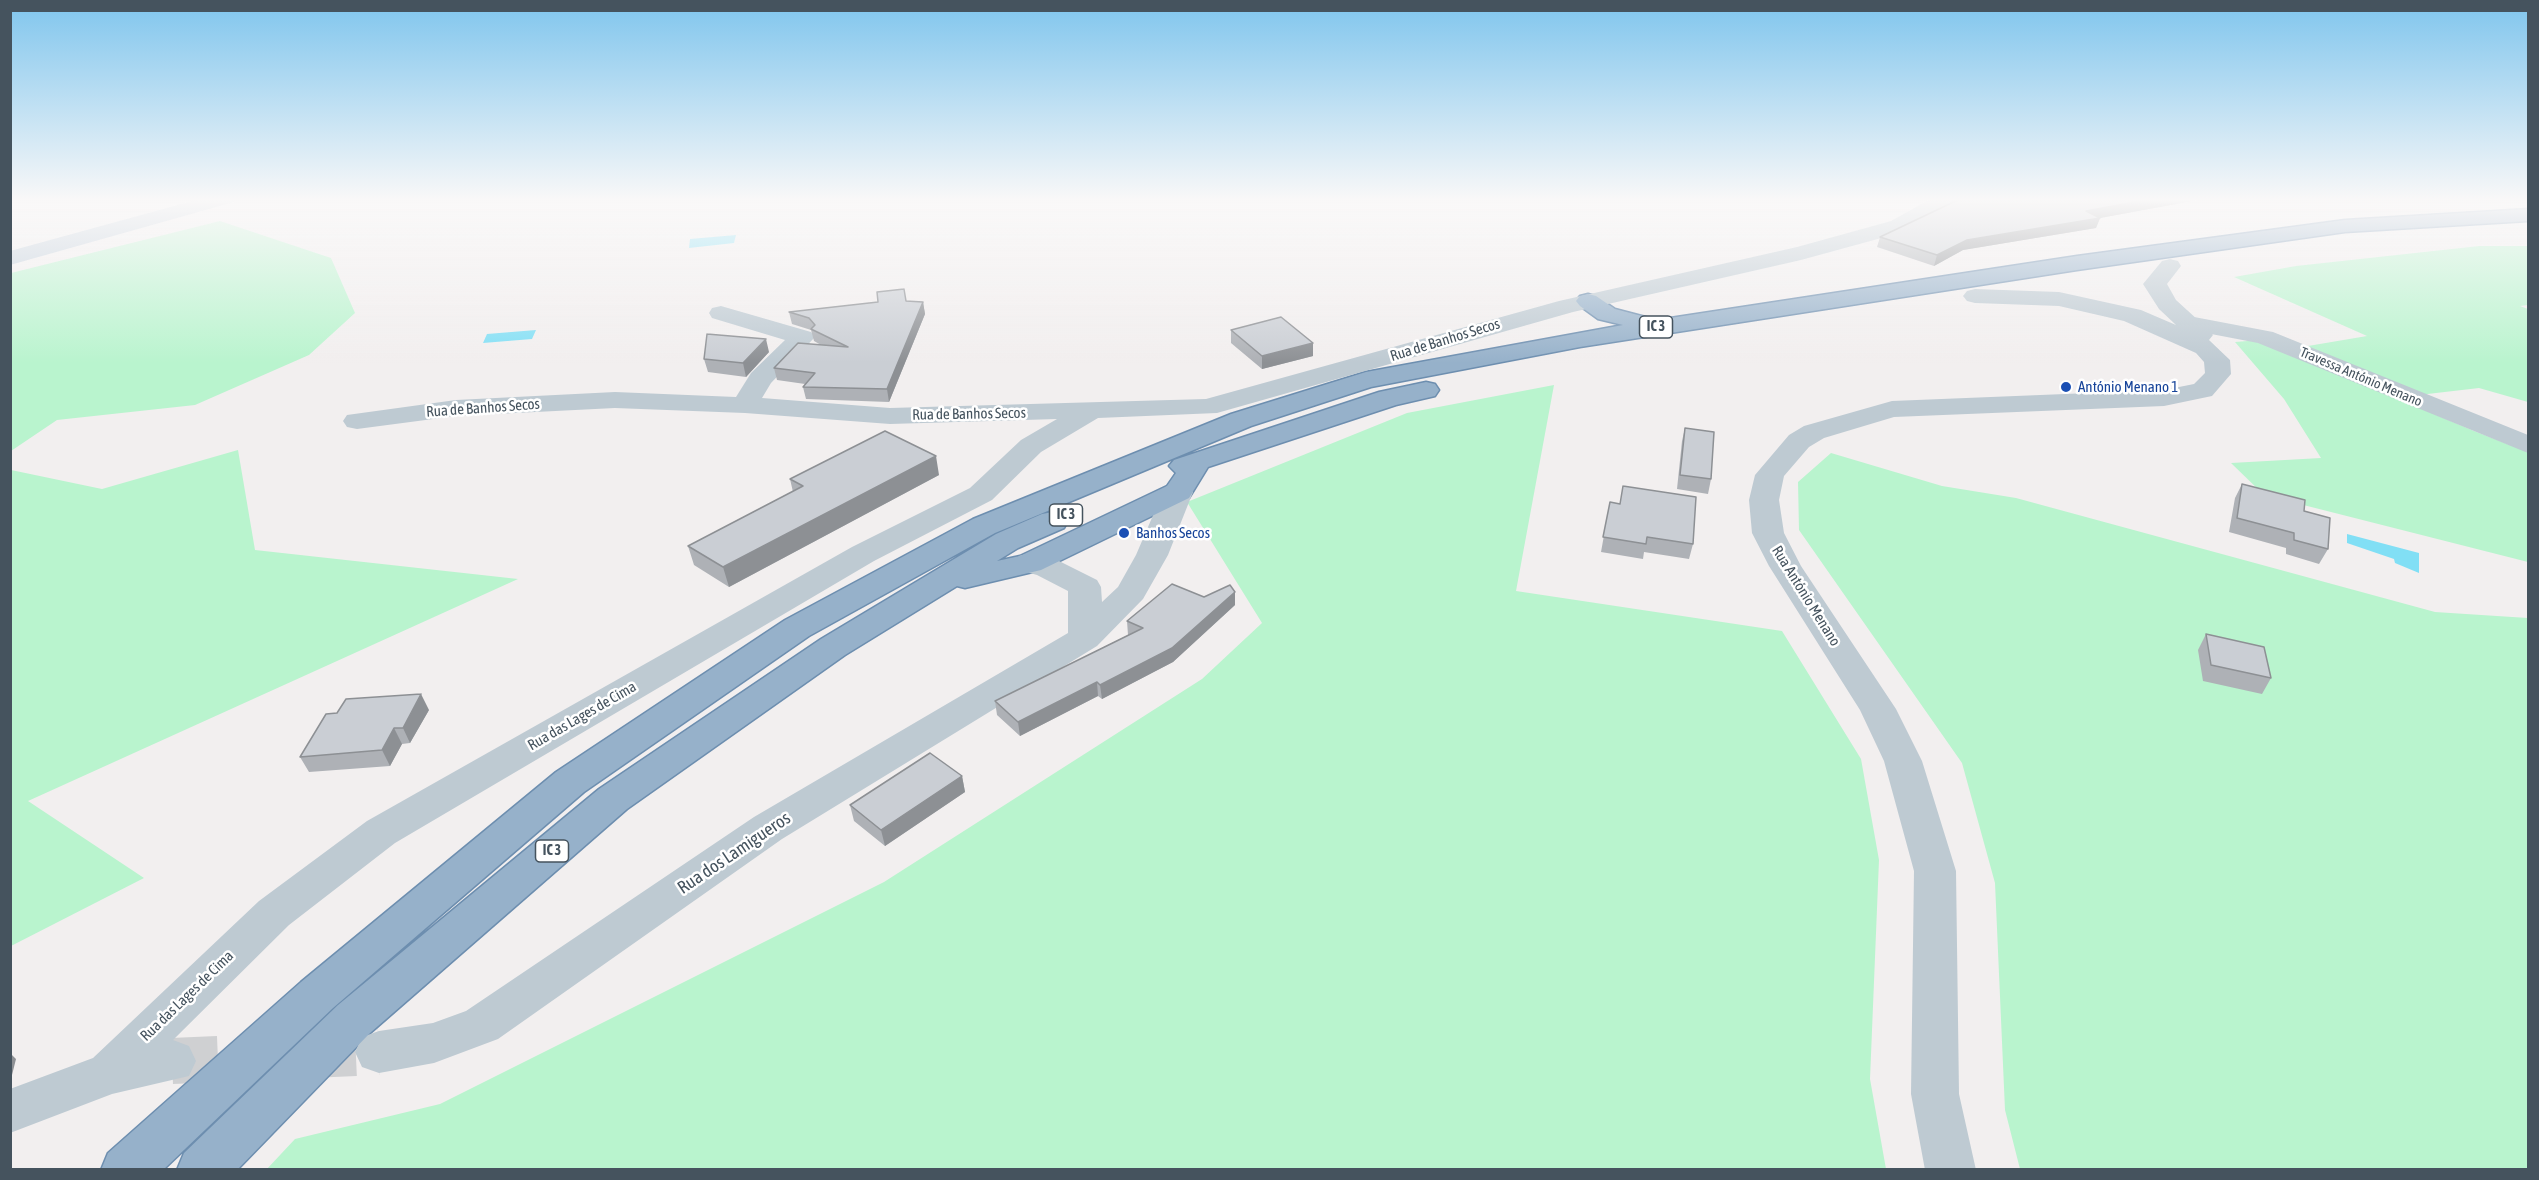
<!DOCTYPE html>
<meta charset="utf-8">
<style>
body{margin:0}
#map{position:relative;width:2539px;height:1180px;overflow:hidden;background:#f2efef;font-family:"Asap Condensed",sans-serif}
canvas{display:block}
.frame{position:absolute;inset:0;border:12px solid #45535e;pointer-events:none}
</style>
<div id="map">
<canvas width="2539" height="1180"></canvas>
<div class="frame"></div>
</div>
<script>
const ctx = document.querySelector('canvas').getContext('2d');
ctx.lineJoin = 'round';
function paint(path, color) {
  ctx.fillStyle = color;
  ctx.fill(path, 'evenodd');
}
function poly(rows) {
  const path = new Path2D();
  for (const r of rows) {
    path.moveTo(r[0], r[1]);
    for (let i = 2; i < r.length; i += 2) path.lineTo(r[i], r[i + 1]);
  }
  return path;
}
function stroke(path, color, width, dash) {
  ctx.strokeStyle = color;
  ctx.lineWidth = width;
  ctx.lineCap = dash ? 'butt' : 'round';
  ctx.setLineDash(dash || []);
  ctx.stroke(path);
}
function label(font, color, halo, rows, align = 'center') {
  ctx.font = font + ' "Asap Condensed",sans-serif';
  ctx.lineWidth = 5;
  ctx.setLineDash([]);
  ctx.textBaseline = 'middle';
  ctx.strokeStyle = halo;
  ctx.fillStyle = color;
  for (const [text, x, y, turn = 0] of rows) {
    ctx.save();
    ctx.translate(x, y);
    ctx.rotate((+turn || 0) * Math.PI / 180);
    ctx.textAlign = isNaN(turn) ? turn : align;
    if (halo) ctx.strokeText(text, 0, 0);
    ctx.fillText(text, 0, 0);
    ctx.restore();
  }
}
paint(poly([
 [220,221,331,258,355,313,309,355,195,405,57,420,11,451,11,273],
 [2479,246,2528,246,2528,305,2520,306,2528,309,2528,402,2479,388,2419,395,2302,347,2367,336,2234,277,2296,266],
 [2260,340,2474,431,2528,452,2528,562,2264,495,2231,463,2321,458,2284,399,2235,342],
 [1554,385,1516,591,1782,631,1861,759,1879,860,1870,1079,1886,1169,266,1170,295,1139,440,1104,884,882,1202,679,1262,623,1187,502,1407,413],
 [238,450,255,550,518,579,28,801,144,878,11,946,11,470,102,489],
 [1831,453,1942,486,2016,498,2435,612,2528,618,2528,1169,2020,1169,2005,1110,1995,883,1962,763,1799,530,1798,482]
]), '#b9f4ce');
paint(poly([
 [736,235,734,243,689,248,690,239],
 [536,330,532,339,483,343,487,334],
 [2347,534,2419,553,2419,573,2395,563,2394,559,2347,543]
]), '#81dff5');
stroke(poly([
 [172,1061,379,1052]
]), '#cfd0d2', 46, [46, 23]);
const trunk = poly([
 [2528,209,2528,221,2345,232,2077,270,1580,347,1371,387,1251,426,995,533,809,636,584,792,333,1008,163,1170,101,1170,108,1153,301,982,556,772,785,620,973,519,1231,414,1366,372,1623,325,1598,319,1580,306,1576,301,1580,296,1588,294,1596,296,1615,309,1657,320,2077,256,2345,220,2528,209],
 [1426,382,1435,384,1439,390,1435,396,1396,405,1208,467,1189,498,1041,570,965,588,957,586,845,655,627,809,370,1033,237,1170,177,1170,184,1153,338,1005,599,789,821,639,996,534,1042,514,1053,512,1064,514,1068,521,1064,528,1018,548,997,561,1020,556,1167,486,1176,473,1169,466,1174,460,1379,392,1426,382]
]);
stroke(trunk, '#6d8eaf', 3);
paint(poly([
 [1932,198,1973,198,1970,202,1941,209,1907,231,1801,260,1573,312,1217,413,1098,418,1041,452,992,500,874,561,395,843,289,925,173,1040,189,1046,196,1061,189,1076,112,1094,10,1133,10,1089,93,1058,259,901,367,821,852,547,970,488,1021,440,1057,419,890,424,745,413,615,408,456,416,357,429,347,427,343,421,347,415,456,400,615,392,736,397,751,373,785,340,712,318,709,313,712,308,721,306,811,332,815,337,771,383,762,398,890,408,1206,399,1559,301,1797,247,1891,221,1932,198],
 [2189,316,2273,332,2528,435,2528,453,2258,343,2180,328,2177,323,2180,318,2189,316],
 [1178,483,1189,486,1193,492,1168,555,1143,599,1097,646,782,839,498,1039,434,1063,379,1073,362,1067,355,1052,362,1037,379,1031,433,1023,466,1011,754,817,1068,633,1068,591,1037,575,1019,570,1014,563,1019,556,1030,553,1059,561,1097,580,1101,587,1102,602,1118,587,1136,555,1163,492,1167,486,1178,483]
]), '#becad2');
paint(poly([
 [2170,259,2178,261,2181,266,2167,284,2176,300,2209,330,2213,335,2209,340,2230,360,2231,374,2212,396,2164,406,1894,417,1824,438,1809,447,1784,476,1779,500,1784,533,1801,566,1896,709,1922,761,1956,871,1959,1094,1976,1170,1925,1170,1911,1094,1914,871,1884,761,1860,710,1769,566,1752,533,1749,500,1755,475,1789,435,1804,426,1892,401,2164,390,2194,384,2205,373,2204,362,2196,353,2124,321,2059,306,1975,303,1967,301,1963,296,1967,291,1975,289,2059,292,2141,310,2176,325,2159,309,2143,284,2162,261,2170,259]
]), '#becad2');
paint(poly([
 [203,198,237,198,234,202,10,265,10,251,203,198]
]), '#bfcdda');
paint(trunk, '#96b1ca');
paint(poly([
 [2202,199,2100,218,2096,228,1963,250,1934,266,1877,247,1880,237],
 [906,302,923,302,925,314,889,402,806,399,803,387,805,384,777,380,774,368,821,345,814,341,811,330,792,324,789,312],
 [1231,330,1313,356,1262,369,1231,343],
 [769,352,746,377,708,372,704,359],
 [1685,428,1711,479,1708,494,1677,489,1682,441],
 [939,475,729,587,694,565,688,546,793,492,790,479],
 [2242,484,2304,511,2328,549,2319,564,2286,554,2286,548,2229,532,2235,498],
 [1623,486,1693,544,1689,559,1644,552,1643,559,1601,552,1610,502,1620,504],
 [1235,605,1173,662,1102,699,1098,696,1020,736,997,715,995,701,1128,635,1127,621],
 [2206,634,2271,678,2262,694,2203,681,2198,650],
 [429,710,410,743,402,744,390,766,309,772,300,757],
 [962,776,965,792,885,846,854,821,850,805]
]), '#aeb1b6');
paint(poly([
 [2156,198,2209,198,2100,218,2096,228,1963,250,1934,266,1937,255,1967,240,2086,211],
 [923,302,925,314,889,402,887,389],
 [766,339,769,352,746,377,743,363],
 [1313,343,1313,356,1262,369,1262,356],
 [936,456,939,475,729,587,723,567],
 [1235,592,1235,605,1173,662,1102,699,1100,685],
 [1097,682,1098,696,1020,736,1018,722],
 [421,694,429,710,410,743,403,728],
 [394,728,402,744,390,766,382,750],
 [962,776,965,792,885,846,881,830],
 [10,1053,16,1059,10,1083]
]), '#8d9094');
const building = poly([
 [1962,198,2156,198,2086,211,2100,218,1967,240,1937,255,1880,237,1962,198],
 [904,289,906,301,923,302,887,389,803,387,815,373,774,368,798,343,848,347,811,329,815,325,809,318,789,312,878,302,877,292,904,289],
 [1281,317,1313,343,1262,356,1231,330,1281,317],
 [707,334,766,339,743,363,704,359,707,334],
 [1685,428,1714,432,1711,479,1680,475,1685,428],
 [885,431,936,456,723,567,688,546,803,486,790,479,885,431],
 [2242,484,2305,500,2304,511,2330,518,2328,549,2294,540,2294,533,2237,518,2242,484],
 [1623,486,1696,497,1693,544,1647,537,1646,544,1603,537,1610,502,1620,504,1623,486],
 [1172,584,1204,597,1230,585,1235,592,1172,648,1100,685,1097,682,1018,722,995,701,1143,628,1127,621,1172,584],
 [2206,634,2264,647,2271,678,2211,665,2206,634],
 [421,694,403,728,394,728,382,750,300,757,326,714,337,713,346,699,421,694],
 [930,753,962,776,881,830,850,805,930,753]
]);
paint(building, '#caced4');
stroke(building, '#8d9094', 1.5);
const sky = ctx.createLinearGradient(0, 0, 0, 363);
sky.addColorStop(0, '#7fc5ed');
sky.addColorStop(0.55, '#f9f8f8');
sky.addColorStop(1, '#f9f8f800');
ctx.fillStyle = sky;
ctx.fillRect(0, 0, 2539, 363);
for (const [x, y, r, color] of [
 [2066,387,6,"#1a4fb4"],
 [1124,533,6,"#1a4fb4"]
]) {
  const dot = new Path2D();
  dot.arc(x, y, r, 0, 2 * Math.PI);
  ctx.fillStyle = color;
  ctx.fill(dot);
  stroke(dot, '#fff', 2);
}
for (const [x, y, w] of [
 [1656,327,33],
 [1066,515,33],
 [552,851,33]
]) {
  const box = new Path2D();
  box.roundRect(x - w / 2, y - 11, w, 22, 4.5);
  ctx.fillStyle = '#fff';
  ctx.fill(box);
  stroke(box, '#45535e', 1.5);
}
label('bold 14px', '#45535e', null, [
 ["IC 3",1656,327],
 ["IC 3",1066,515],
 ["IC 3",552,851]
]);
label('14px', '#45535e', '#fff', [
 ["Travessa António Menano",2361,377,23]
]);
label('15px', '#45535e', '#fff', [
 ["Rua de Banhos Secos",1445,340,-17],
 ["Rua de Banhos Secos",483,408,-4],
 ["Rua de Banhos Secos",969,414,-1],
 ["Rua António Menano",1806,596,58],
 ["Rua das Lages de Cima",582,716,-30],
 ["Rua das Lages de Cima",187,996,-44]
]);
label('15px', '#164399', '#fff', [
 ["António Menano 1",2078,387],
 ["Banhos Secos",1136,533]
], 'left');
label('18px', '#45535e', '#fff', [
 ["Rua dos Lamigueros",734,853,-34]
]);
</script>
